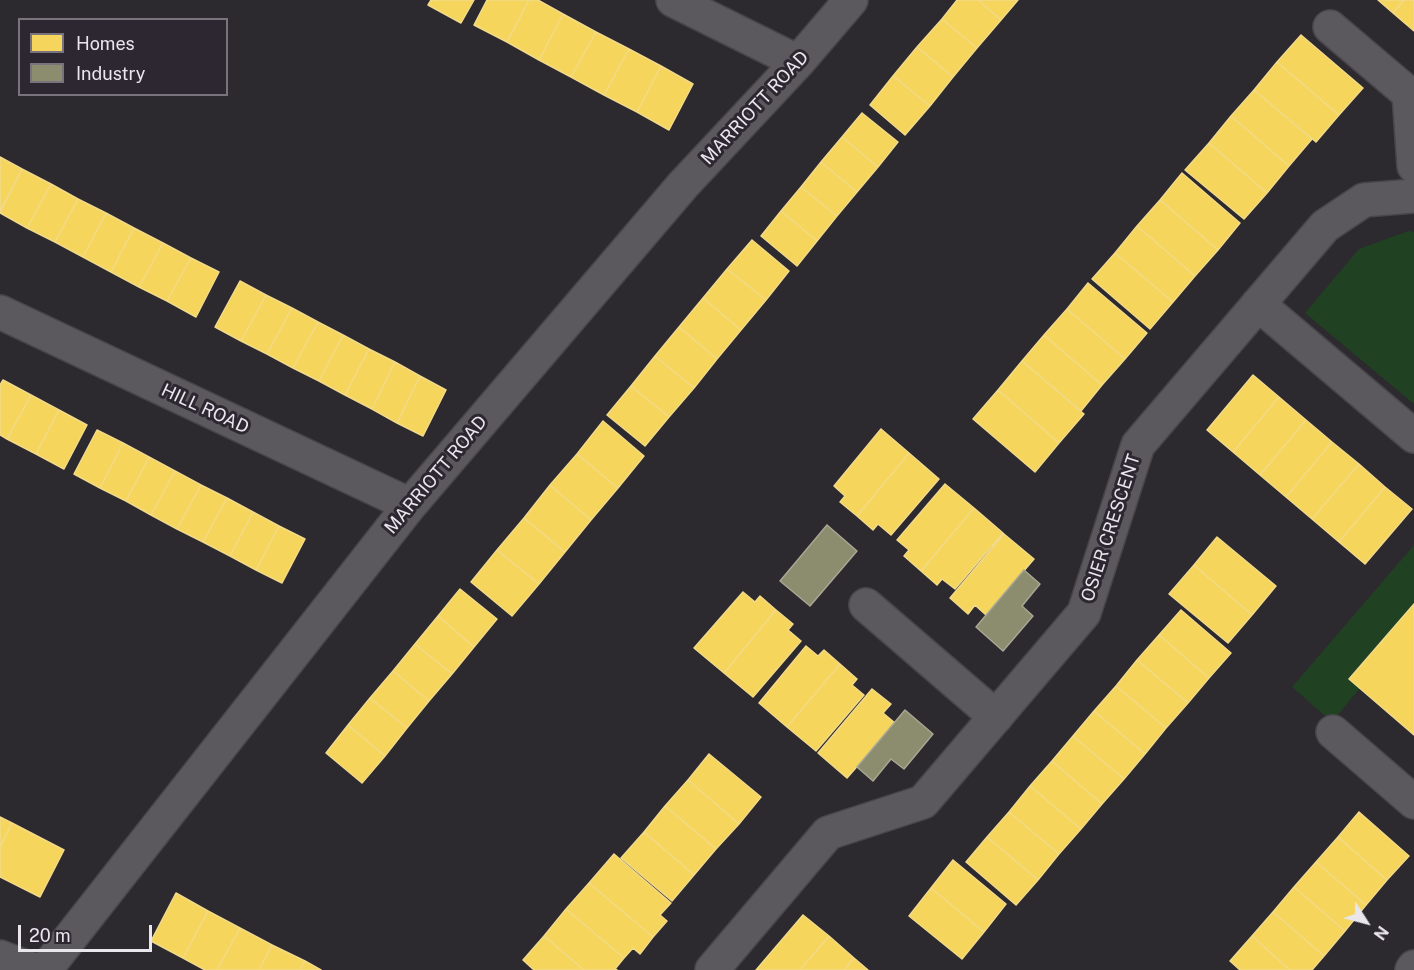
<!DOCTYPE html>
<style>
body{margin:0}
#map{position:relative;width:1414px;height:970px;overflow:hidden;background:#2c292f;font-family:"Public Sans",sans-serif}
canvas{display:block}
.legend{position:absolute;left:18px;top:18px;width:210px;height:78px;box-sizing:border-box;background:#2c2731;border:2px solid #78737c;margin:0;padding:8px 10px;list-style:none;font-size:18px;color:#e9e6ed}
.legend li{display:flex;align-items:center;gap:12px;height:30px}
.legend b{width:30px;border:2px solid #78737c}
.north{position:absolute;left:1336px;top:892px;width:60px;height:60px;-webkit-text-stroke:4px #2c2731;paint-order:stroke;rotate:126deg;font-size:16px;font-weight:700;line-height:24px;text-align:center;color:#e9e6ed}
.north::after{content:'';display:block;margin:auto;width:21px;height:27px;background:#e9e6ed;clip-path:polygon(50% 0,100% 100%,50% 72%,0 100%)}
.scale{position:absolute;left:18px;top:925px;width:134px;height:27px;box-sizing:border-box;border:3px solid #e9e6ed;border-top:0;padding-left:8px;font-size:18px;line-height:21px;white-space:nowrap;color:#e9e6ed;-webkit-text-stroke:4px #2c2731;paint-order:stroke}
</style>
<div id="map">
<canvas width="1414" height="970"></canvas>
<ul class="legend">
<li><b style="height:16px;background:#f6d55c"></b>Homes</li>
<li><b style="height:16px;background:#8c8c6e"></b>Industry</li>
</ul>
<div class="north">N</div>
<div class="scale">20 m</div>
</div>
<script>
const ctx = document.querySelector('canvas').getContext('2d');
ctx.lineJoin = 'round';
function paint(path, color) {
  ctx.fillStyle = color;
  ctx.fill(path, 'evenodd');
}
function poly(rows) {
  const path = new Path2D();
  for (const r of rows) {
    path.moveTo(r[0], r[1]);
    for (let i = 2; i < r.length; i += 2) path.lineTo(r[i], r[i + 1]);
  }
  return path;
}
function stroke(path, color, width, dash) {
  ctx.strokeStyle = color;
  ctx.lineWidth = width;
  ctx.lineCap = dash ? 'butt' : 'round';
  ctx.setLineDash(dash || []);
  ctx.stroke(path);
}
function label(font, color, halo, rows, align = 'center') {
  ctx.font = font + ' "Public Sans",sans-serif';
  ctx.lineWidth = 6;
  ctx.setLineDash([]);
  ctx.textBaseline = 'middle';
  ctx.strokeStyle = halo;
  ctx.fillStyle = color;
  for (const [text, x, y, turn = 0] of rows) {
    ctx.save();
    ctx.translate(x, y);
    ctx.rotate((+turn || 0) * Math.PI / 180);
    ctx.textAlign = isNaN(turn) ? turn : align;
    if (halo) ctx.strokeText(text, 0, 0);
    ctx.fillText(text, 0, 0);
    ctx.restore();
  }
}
paint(poly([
 [1408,231,1414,232,1414,404,1305,313,1359,249],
 [1414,545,1414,604,1349,678,1360,688,1332,722,1292,687]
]), '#204122');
const homes = poly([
 [431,0,474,0,461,23,428,5,431,0],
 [487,0,529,0,507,42,474,25,487,0],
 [529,0,538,0,563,14,539,60,507,42,529,0],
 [957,0,978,0,1001,20,977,48,942,19,957,0],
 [978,0,1018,0,1001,20,978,0],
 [1378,0,1404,0,1393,13,1378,0],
 [1404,0,1414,0,1414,31,1393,13,1404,0],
 [563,14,596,32,571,77,539,60,563,14],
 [942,19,977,48,953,77,917,47,942,19],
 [596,32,629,49,604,95,571,77,596,32],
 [1301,35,1363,88,1339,115,1277,62,1301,35],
 [917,47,953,77,930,106,893,76,917,47],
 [629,49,661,66,637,112,604,95,629,49],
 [1277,62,1339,115,1316,142,1254,90,1277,62],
 [661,66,693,84,669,130,637,112,661,66],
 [893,76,930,106,905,135,870,105,893,76],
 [1254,90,1312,139,1289,166,1231,116,1254,90],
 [862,113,898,142,878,167,842,137,862,113],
 [1231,116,1289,166,1267,193,1209,143,1231,116],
 [842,137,878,167,857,192,821,162,842,137],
 [1209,143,1267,193,1244,219,1185,170,1209,143],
 [0,157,22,169,0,211,0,157],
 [821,162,857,192,837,216,801,187,821,162],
 [22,169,51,184,27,228,0,213,22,169],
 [1182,173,1240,223,1218,250,1160,200,1182,173],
 [51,184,78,199,55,242,27,228,51,184],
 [801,187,837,216,817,241,781,211,801,187],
 [78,199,106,213,83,257,55,242,78,199],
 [1160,200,1218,250,1195,276,1137,226,1160,200],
 [781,211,817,241,797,266,761,236,781,211],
 [106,213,134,228,111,272,83,257,106,213],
 [1137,226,1195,276,1173,302,1115,253,1137,226],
 [134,228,163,243,139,287,111,272,134,228],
 [752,240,789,271,766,300,727,269,752,240],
 [163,243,191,258,167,301,139,287,163,243],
 [1115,253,1173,302,1150,329,1092,279,1115,253],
 [191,258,219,272,196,317,167,301,191,258],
 [727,269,766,300,741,330,703,298,727,269],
 [240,281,266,295,241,341,215,327,240,281],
 [1088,283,1147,333,1125,359,1067,309,1088,283],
 [266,295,292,308,267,354,241,341,266,295],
 [703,298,741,330,717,359,679,327,703,298],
 [292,308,318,322,293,368,267,354,292,308],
 [1067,309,1125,359,1102,385,1044,335,1067,309],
 [318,322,343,335,319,381,293,368,318,322],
 [679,327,717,359,694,388,655,356,679,327],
 [343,335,369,349,345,395,319,381,343,335],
 [1044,335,1102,385,1081,411,1022,361,1044,335],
 [369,349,395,362,372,409,345,395,369,349],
 [655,356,694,388,669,417,631,386,655,356],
 [1022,361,1084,414,1059,443,998,390,1022,361],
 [395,362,420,376,397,423,372,409,395,362],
 [1253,375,1279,397,1233,452,1207,430,1253,375],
 [420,376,446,390,423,436,397,423,420,376],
 [3,380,31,395,7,439,0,435,0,385,3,380],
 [631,386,669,417,645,446,607,415,631,386],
 [998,390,1059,443,1035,472,973,419,998,390],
 [31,395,59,410,36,454,7,439,31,395],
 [1279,397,1306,420,1260,475,1233,452,1279,397],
 [59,410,87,425,64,469,36,454,59,410],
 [1306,420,1332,442,1286,497,1260,475,1306,420],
 [603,421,644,456,618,488,577,454,603,421],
 [881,429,909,453,857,516,840,502,845,496,834,486,881,429],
 [97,430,123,443,100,488,74,474,97,430],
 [1332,442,1359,464,1312,519,1286,497,1332,442],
 [123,443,149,457,126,501,100,488,123,443],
 [909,453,939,479,891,535,878,524,873,530,857,516,909,453],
 [577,454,618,488,591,520,550,485,577,454],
 [149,457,175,471,151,515,126,501,149,457],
 [1359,464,1385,487,1339,542,1312,519,1359,464],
 [175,471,201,485,177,529,151,515,175,471],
 [945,484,974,508,921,571,904,556,909,550,897,540,945,484],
 [201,485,227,498,203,542,177,529,201,485],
 [550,485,591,520,565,552,524,518,550,485],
 [1385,487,1412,509,1365,564,1339,542,1385,487],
 [227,498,253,512,230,556,203,542,227,498],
 [974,508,1003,533,955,589,942,579,937,585,921,571,974,508],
 [253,512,279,526,256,570,230,556,253,512],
 [524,518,565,552,539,584,497,550,524,518],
 [279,526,305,539,282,583,256,570,279,526],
 [1004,534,1034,559,986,615,975,605,968,614,950,598,1004,534],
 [1217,537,1276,586,1252,615,1194,565,1217,537],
 [497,550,539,584,512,616,471,582,497,550],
 [1194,565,1252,615,1228,643,1169,594,1194,565],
 [460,589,497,619,474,647,438,616,460,589],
 [743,592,755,602,760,596,776,610,724,673,694,648,743,592],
 [1414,604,1414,735,1349,679,1414,604],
 [776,610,793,624,788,630,801,641,753,697,724,673,776,610],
 [1181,610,1231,653,1209,678,1159,635,1181,610],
 [438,616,474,647,452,674,415,644,438,616],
 [1159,635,1209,678,1188,703,1137,660,1159,635],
 [415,644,452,674,429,701,393,671,415,644],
 [806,646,818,656,824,650,840,664,787,727,759,703,806,646],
 [1137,660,1188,703,1166,728,1116,686,1137,660],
 [840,664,857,679,852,685,864,695,816,751,787,727,840,664],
 [393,671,429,701,407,728,370,698,393,671],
 [1116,686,1166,728,1145,754,1094,711,1116,686],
 [872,689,891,704,883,713,895,723,847,778,818,753,872,689],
 [370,698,407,728,385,756,348,725,370,698],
 [1094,711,1145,754,1124,779,1073,736,1094,711],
 [348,725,385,756,362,783,326,753,348,725],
 [1073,736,1124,779,1102,804,1052,761,1073,736],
 [709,754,761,797,739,824,688,780,709,754],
 [1052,761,1102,804,1081,829,1030,786,1052,761],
 [688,780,739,824,716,849,665,806,688,780],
 [1030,786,1081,829,1059,854,1009,812,1030,786],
 [665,806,716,849,694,875,644,832,665,806],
 [1009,812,1059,854,1038,880,987,837,1009,812],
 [1359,812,1409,856,1387,880,1338,837,1359,812],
 [0,817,12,823,0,847,0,817],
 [12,823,64,850,40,897,0,877,0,847,12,823],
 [644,832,694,875,672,901,621,858,644,832],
 [987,837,1038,880,1016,905,966,862,987,837],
 [1338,837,1387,880,1366,905,1316,862,1338,837],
 [614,854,671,903,660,915,667,921,653,937,589,883,614,854],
 [953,860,1006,904,984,932,931,888,953,860],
 [1316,862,1366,905,1345,931,1294,887,1316,862],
 [589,883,653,937,640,954,633,948,624,958,566,909,589,883],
 [1294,887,1345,931,1324,956,1273,912,1294,887],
 [931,888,984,932,962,959,909,916,931,888],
 [176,893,208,911,183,958,151,941,176,893],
 [566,909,624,958,615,969,617,970,584,970,544,936,566,909],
 [208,911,240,928,217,970,205,970,183,958,208,911],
 [1273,912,1324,956,1312,970,1290,970,1252,936,1273,912],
 [803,915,829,936,800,970,756,970,803,915],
 [240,928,272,945,259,970,217,970,240,928],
 [544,936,584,970,534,970,523,960,544,936],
 [829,936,854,958,844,970,800,970,829,936],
 [1252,936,1290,970,1240,970,1230,961,1252,936],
 [272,945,305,961,300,970,259,970,272,945],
 [854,958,868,970,844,970,854,958],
 [305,961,321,970,300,970,305,961]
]);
paint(homes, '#f6d55c');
stroke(homes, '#f2da88', 1.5);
const industry = poly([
 [827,525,857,551,810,606,780,581,827,525],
 [1024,570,1040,584,1022,606,1033,616,1003,651,976,627,1024,570],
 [905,710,933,734,904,769,891,759,873,781,857,767,905,710]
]);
paint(industry, '#8c8c6e');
stroke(industry, '#a8a794', 1.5);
const minor = poly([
 [673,0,798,62],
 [1330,27,1409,94,1414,166],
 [1258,304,1414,436],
 [0,312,410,505],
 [866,605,996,717],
 [1333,732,1414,802],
 [0,957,34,970],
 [45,970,410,505,683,185,798,62,851,0],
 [712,970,828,833,923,802,1084,613,1138,445,1325,226,1364,200,1414,196],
 [1412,970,1414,967]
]);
stroke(minor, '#47454a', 36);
stroke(minor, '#5b595d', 33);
label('18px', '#e9e6ed', '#2c2731', [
 ["MARRIOTT ROAD",755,108,-47],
 ["HILL ROAD",205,409,25],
 ["MARRIOTT ROAD",436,475,-50],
 ["OSIER CRESCENT",1111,528,-72]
]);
</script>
